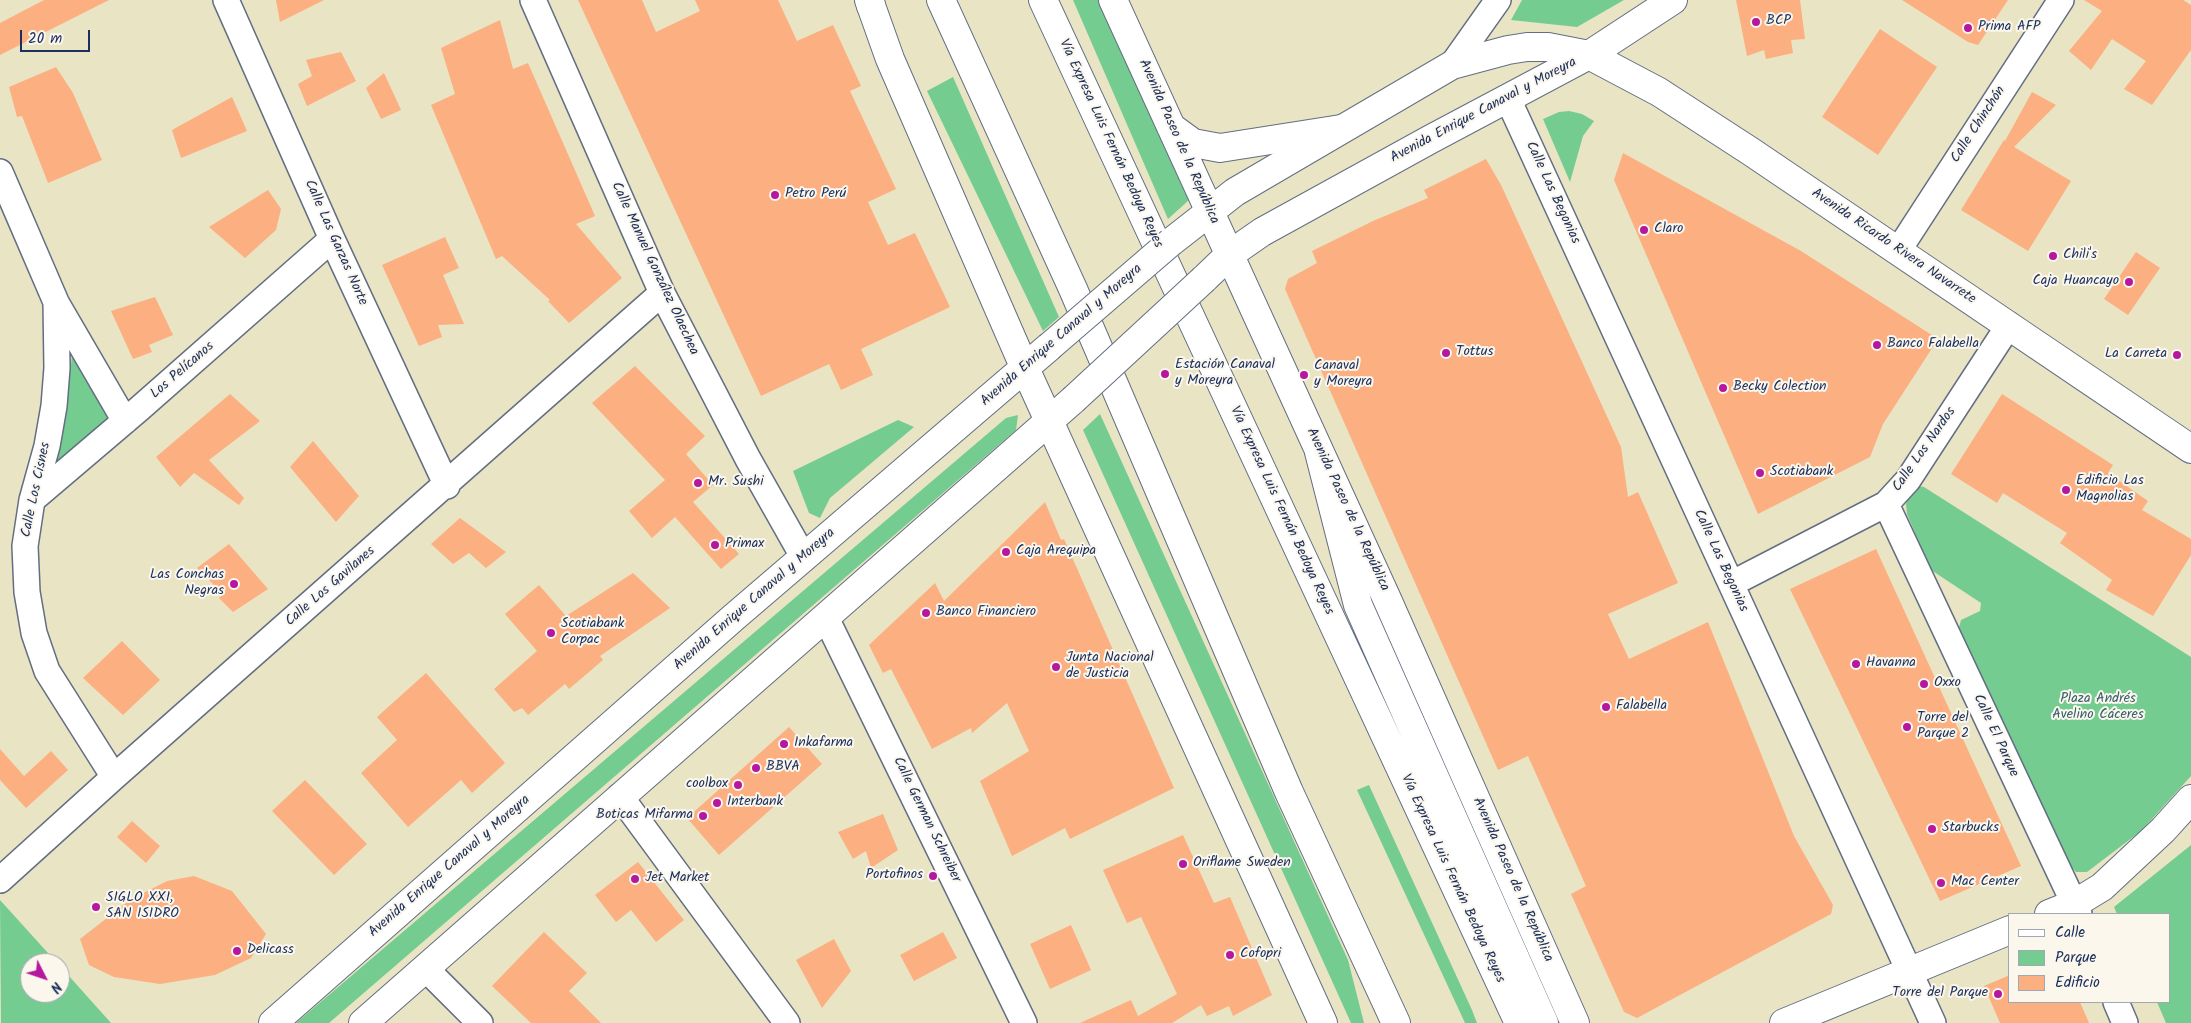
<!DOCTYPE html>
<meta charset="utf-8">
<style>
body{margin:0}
#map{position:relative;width:2191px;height:1023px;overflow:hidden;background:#e9e4c4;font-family:Kalam,sans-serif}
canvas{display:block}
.legend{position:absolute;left:2008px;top:913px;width:162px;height:90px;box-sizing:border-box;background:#fbf7ec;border:1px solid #a1a7b3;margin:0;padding:6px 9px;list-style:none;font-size:15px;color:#1b2f5e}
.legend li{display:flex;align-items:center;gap:10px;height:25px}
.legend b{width:25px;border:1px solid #a1a7b3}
.north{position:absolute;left:20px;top:953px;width:50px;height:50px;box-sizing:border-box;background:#fbf7ec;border:1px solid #a1a7b3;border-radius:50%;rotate:131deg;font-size:14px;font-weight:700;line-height:20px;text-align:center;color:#1b2f5e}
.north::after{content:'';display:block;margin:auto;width:18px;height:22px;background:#b5179e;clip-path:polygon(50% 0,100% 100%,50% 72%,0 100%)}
.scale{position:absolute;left:20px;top:30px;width:70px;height:22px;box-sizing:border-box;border:2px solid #1b2f5e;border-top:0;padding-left:6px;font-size:15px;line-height:18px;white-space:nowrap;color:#1b2f5e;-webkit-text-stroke:4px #fbf7ec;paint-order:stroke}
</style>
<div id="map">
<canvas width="2191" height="1023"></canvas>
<ul class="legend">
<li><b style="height:6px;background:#fff"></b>Calle</li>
<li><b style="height:14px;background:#75cc91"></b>Parque</li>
<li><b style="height:14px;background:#fcaf81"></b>Edificio</li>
</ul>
<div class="north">N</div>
<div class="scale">20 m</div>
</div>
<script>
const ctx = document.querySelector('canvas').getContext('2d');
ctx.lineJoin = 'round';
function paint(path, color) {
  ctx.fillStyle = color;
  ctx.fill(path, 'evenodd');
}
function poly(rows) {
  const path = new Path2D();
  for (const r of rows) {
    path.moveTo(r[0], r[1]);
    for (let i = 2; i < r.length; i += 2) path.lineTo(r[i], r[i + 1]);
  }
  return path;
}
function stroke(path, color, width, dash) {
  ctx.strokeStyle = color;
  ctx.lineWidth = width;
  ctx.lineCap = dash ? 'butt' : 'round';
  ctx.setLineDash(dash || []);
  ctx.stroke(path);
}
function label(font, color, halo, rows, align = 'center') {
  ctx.font = font + ' Kalam,sans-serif';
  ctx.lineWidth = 4;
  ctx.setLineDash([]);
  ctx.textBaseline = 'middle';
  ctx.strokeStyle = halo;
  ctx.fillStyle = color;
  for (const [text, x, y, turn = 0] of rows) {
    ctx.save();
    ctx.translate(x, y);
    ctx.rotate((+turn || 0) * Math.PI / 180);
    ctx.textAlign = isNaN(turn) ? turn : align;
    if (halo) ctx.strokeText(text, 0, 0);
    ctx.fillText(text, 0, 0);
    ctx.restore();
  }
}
paint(poly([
 [1073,0,1100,0,1189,200,1168,219],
 [1522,0,1624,0,1577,27,1511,20],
 [953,77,1059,317,1043,331,927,91],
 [1569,111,1582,114,1594,121,1583,136,1570,182,1543,119,1559,112],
 [72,354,118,417,52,473,66,414],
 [1100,414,1348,960,1364,1023,1351,1023,1083,430],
 [1018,415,1016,430,329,1023,296,1023,1006,418],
 [898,420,914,427,830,498,820,518,809,513,793,471],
 [1918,486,1924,487,2191,657,2191,776,2141,831,2087,872,2076,872,2065,860,1985,684,1958,631,1961,620,1980,611,1981,603,1931,570,1907,514,1906,504,1911,491],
 [1369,785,1472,1010,1477,1023,1465,1023,1357,790],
 [2191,845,2191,1023,2166,1023,2157,1002,2170,1002,2170,914,2117,914,2114,907],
 [0,900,57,963,30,963,30,993,60,993,60,966,111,1023,1,1023]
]), '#75cc91');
paint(poly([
 [44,0,109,0,0,55,0,23],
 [276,0,324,0,280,22],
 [578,0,642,0,656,32,700,11,695,0,778,0,797,41,833,25,861,86,850,91,896,189,868,202,888,245,915,233,950,307,861,349,873,375,841,390,829,364,761,396],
 [1736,0,1800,0,1805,39,1791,40,1793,53,1766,59,1764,50,1747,56],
 [1902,0,2008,0,1978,45,1968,42],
 [2084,0,2183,0,2191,5,2191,50,2152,105,2124,89,2146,61,2112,39,2091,70,2069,51,2102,11],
 [500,20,513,69,528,63,595,216,576,224,622,278,569,323,548,301,550,300,502,256,496,259,431,105,455,94,441,48],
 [1880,29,1937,67,1878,155,1822,117],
 [341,52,356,81,307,106,298,84,312,76,306,60],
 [56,67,73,93,102,160,48,183,22,116,17,117,9,87],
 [384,73,401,110,381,119,366,88],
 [2032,92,2056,105,2014,147,2071,181,2028,251,1961,210,2004,140,2005,141],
 [232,97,247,131,181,158,172,130],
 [1623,153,1801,251,1938,339,1883,424,1870,457,1758,514,1614,180],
 [1486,159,1501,185,1621,447,1628,497,1638,492,1678,583,1608,614,1629,659,1708,622,1794,836,1833,905,1831,914,1637,1018,1624,1012,1571,894,1586,886,1528,756,1498,770,1285,289,1288,279,1317,263,1312,251,1373,221,1428,198,1424,190],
 [268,190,281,209,276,230,245,258,209,227],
 [445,237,459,268,443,275,464,324,438,325,442,337,419,346,382,265],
 [2136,252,2160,268,2128,315,2104,299],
 [155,297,173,335,149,345,152,352,133,359,111,311],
 [635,366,705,436,686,454,713,485,693,502,739,554,721,569,675,517,652,538,629,511,665,480,592,403],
 [230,394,260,421,209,460,244,498,239,505,194,473,180,487,156,457],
 [2002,394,2113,465,2108,473,2148,501,2142,510,2191,539,2191,555,2153,616,2106,590,2112,580,2060,543,2067,533,2003,493,1997,503,1951,474],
 [313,441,359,496,336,522,290,467],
 [1045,502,1061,540,1064,539,1174,788,1070,839,1065,828,1012,856,980,781,1029,751,1007,703,972,733,971,728,932,749,891,669,883,673,869,645,935,583,944,601],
 [460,518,506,552,486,568,469,553,453,564,431,544],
 [229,544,268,589,233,612,219,598,223,594,197,568],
 [1876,549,2021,866,1940,901,1790,589],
 [633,573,670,608,600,656,603,660,569,689,565,684,528,715,522,708,514,712,494,689,537,651,505,614,539,585,566,616],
 [122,641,160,680,123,715,83,678],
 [426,673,505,763,472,793,461,780,408,827,361,773,397,740,377,717],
 [789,727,822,764,719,855,687,818],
 [0,749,24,776,51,751,68,770,26,808,0,780],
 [305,780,367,844,334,875,272,811],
 [883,814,898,850,871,868,866,851,853,859,838,832],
 [132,821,160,846,146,863,117,837],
 [1183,835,1214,903,1230,897,1272,995,1233,1016,1229,1006,1207,1016,1201,1005,1172,1023,1080,1023,1131,1000,1138,1016,1177,994,1141,917,1127,923,1103,870],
 [638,862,684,920,656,942,631,910,616,922,595,895],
 [194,876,232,891,266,934,251,958,215,975,160,984,114,977,89,965,80,939,130,900,167,881],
 [1071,925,1091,970,1050,989,1030,944],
 [544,932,587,973,569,991,601,1023,531,1023,492,986],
 [943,932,957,958,914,981,900,955],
 [834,939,851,971,822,1008,796,960],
 [2010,975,2010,1002,2080,1002,2089,1023,2000,1023,1984,986]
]), '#fcaf81');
const minor = poly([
 [226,0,332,239,447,486],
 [533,0,662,293,748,459,804,558],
 [1452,65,1498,0],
 [1508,99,1933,1023],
 [0,172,56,302,57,368,54,406,47,446,32,500,25,546,27,592,34,633,47,671,114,777],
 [1898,251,2061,0],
 [57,304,125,421],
 [32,500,139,409,332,239],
 [1886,504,2079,914],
 [1731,584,1886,504,1908,480,2009,325],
 [826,618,1024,1023],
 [620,796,787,1023],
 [0,880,114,777,662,293],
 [426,969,480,1023],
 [2116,1002,2125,1023]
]);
const tertiary = poly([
 [1171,242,1235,192,1452,65,1508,50,1527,47,1548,47,1589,55,1659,92,1750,151,2191,449],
 [1204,279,1229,255,1262,232,1431,139,1589,55,1673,0],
 [2049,914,2074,904,2102,887,2163,830,2191,799],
 [273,1023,733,618,1049,347],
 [363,1023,1073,400],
 [1784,1023,2010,930]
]);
const primary = poly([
 [869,0,890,59,1019,355,1323,1023],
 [1113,0,1387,599,1575,1023],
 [1171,127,1193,143,1220,148,1341,129]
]);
const motorway = poly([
 [870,0,871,6],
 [941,0,1073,289,1289,792,1396,1023],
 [1043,0,1519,1023],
 [1319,452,1358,605,1544,1023]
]);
stroke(minor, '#636e82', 28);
stroke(tertiary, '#636e82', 30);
stroke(primary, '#636e82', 30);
stroke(motorway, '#636e82', 30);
stroke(minor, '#fff', 25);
stroke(tertiary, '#fff', 28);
stroke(primary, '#fff', 28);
stroke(motorway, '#fff', 28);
const tertiaryBridge = poly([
 [1049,347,1171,242],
 [1073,400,1204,279]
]);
stroke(tertiaryBridge, '#636e82', 30, []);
stroke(tertiaryBridge, '#fff', 28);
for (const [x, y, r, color] of [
 [1756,22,5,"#b5179e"],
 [1968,28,5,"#b5179e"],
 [775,195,5,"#b5179e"],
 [1644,230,5,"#b5179e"],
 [2053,256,5,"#b5179e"],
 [2129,282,5,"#b5179e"],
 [1877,345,5,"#b5179e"],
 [1446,353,5,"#b5179e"],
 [2177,355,5,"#b5179e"],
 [1165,374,5,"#b5179e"],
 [1304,375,5,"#b5179e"],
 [1723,388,5,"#b5179e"],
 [1760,473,5,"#b5179e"],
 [698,483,5,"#b5179e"],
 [2066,490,5,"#b5179e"],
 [715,545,5,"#b5179e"],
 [1006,552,5,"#b5179e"],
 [234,584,5,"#b5179e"],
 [926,613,5,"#b5179e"],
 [551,633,5,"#b5179e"],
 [1856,664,5,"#b5179e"],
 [1056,667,5,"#b5179e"],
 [1924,684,5,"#b5179e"],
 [1606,707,5,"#b5179e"],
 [1907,727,5,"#b5179e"],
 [784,744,5,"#b5179e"],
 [756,768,5,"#b5179e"],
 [738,785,5,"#b5179e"],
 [717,803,5,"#b5179e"],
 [703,816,5,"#b5179e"],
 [1932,829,5,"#b5179e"],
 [1183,864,5,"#b5179e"],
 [933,876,5,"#b5179e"],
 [635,879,5,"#b5179e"],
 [1941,883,5,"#b5179e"],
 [96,907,5,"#b5179e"],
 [237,951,5,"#b5179e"],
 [1230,955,5,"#b5179e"],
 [1998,994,5,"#b5179e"]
]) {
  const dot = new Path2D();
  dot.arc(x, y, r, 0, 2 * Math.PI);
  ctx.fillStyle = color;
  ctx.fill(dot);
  stroke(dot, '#fbf7ec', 2);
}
label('14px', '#1b2f5e', '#fbf7ec', [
 ["BCP",1766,22],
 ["Prima AFP",1978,28],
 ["Petro Perú",785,195],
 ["Claro",1654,230],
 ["Chili's",2063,256],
 ["Caja Huancayo",2119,282,"right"],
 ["Banco Falabella",1887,345],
 ["Tottus",1456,353],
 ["La Carreta",2167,355,"right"],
 ["Estación Canaval",1175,366],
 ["y Moreyra",1175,382],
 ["Canaval",1314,367],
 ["y Moreyra",1314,383],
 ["Becky Colection",1733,388],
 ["Scotiabank",1770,473],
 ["Edificio Las",2076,482],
 ["Magnolias",2076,498],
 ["Mr. Sushi",708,483],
 ["Primax",725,545],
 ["Caja Arequipa",1016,552],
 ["Las Conchas",224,576,"right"],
 ["Negras",224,592,"right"],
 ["Banco Financiero",936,613],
 ["Scotiabank",561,625],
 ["Corpac",561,641],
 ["Junta Nacional",1066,659],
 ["de Justicia",1066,675],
 ["Havanna",1866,664],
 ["Oxxo",1934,684],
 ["Falabella",1616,707],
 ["Torre del",1917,719],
 ["Parque 2",1917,735],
 ["Inkafarma",794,744],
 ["BBVA",766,768],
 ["coolbox",728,785,"right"],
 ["Interbank",727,803],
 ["Boticas Mifarma",693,816,"right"],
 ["Starbucks",1942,829],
 ["Oriflame Sweden",1193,864],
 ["Portofinos",923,876,"right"],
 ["Jet Market",645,879],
 ["Mac Center",1951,883],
 ["SIGLO XXI,",106,899],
 ["SAN ISIDRO",106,915],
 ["Delicass",247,951],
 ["Cofopri",1240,955],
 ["Torre del Parque",1988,994,"right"]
], 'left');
label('14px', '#1b2f5e', '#fbf7ec', [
 ["Avenida Enrique Canaval y Moreyra",1484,111,-28],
 ["Calle Chinchón",1979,125,-57],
 ["Avenida Paseo de la República",1178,142,66],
 ["Vía Expresa Luis Fernán Bedoya Reyes",1110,144,65],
 ["Calle Las Begonias",1552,193,65],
 ["Calle Las Garzas Norte",335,243,66],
 ["Avenida Ricardo Rivera Navarrete",1893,247,34],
 ["Calle Manuel González Olaechea",654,269,65],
 ["Avenida Enrique Canaval y Moreyra",1062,336,-41],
 ["Los Pelícanos",183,371,-41],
 ["Calle Los Nardos",1925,450,-55],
 ["Calle Los Cisnes",37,490,-78],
 ["Avenida Paseo de la República",1347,510,65],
 ["Vía Expresa Luis Fernán Bedoya Reyes",1281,511,65],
 ["Calle Las Begonias",1720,561,65],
 ["Calle Los Gavilanes",331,587,-41],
 ["Avenida Enrique Canaval y Moreyra",755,600,-41],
 ["Calle El Parque",1995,736,65],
 ["Calle German Schreiber",926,820,64],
 ["Avenida Enrique Canaval y Moreyra",450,867,-41],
 ["Vía Expresa Luis Fernán Bedoya Reyes",1452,879,65],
 ["Avenida Paseo de la República",1512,880,66]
]);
label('14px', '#365e6d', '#fbf7ec', [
 ["Plaza Andrés",2098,700],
 ["Avelino Cáceres",2098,716]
]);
</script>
